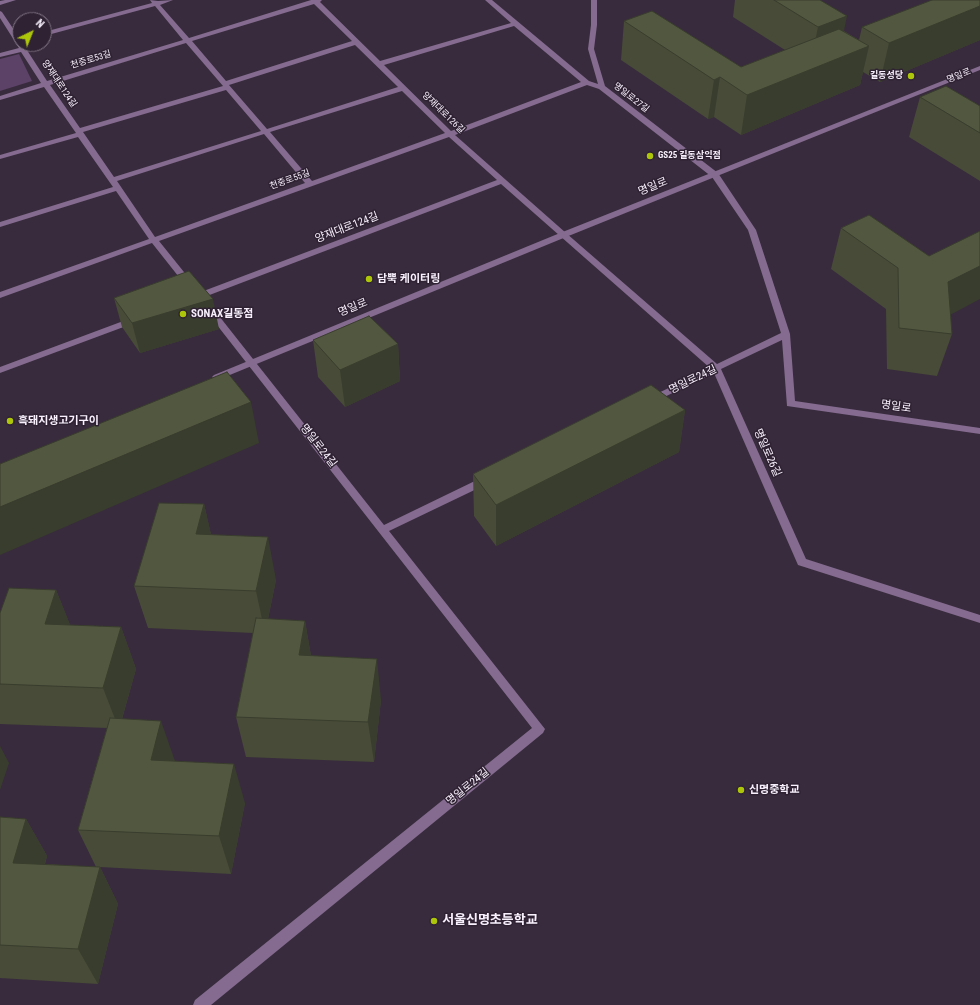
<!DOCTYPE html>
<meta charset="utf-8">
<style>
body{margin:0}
#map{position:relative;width:980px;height:1005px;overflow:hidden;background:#382b3d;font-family:"Roboto Condensed",sans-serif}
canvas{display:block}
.north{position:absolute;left:12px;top:12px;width:40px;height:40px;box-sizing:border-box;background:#2e2233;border:1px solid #7f7483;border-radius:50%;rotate:43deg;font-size:11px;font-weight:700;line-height:16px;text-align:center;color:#f8f0fc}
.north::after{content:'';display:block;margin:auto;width:14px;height:18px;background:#aec60a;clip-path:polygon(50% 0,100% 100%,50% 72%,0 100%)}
</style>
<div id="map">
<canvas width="980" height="1005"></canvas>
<div class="north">N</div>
</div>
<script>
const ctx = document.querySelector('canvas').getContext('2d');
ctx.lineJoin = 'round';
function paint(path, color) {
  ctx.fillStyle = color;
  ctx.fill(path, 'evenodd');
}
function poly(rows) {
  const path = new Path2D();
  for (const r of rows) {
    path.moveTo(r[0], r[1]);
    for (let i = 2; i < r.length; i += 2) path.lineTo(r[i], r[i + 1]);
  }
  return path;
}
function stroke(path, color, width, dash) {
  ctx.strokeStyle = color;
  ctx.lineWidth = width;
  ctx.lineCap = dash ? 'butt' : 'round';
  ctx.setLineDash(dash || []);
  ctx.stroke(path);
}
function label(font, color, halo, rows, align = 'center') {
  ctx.font = font + ' "Roboto Condensed","Noto Sans KR",sans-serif';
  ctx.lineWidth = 3;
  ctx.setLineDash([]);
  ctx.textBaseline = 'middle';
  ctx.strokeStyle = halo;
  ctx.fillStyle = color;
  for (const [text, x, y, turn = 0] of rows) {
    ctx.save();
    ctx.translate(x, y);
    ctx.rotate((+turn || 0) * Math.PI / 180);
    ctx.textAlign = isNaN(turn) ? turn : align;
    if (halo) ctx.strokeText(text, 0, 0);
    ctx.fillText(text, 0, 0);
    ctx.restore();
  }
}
paint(poly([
 [19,54,32,81,0,91,0,59]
]), '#5b4266');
paint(poly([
 [5,0,16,0,0,5,0,1,5,0],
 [150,0,158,1,173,0,160,5,189,38,311,0,322,0,320,2,380,61,511,23,485,0,492,0,589,81,598,84,588,49,591,25,591,0,597,0,597,25,594,49,605,86,718,173,756,230,790,334,795,401,980,428,980,434,787,406,782,340,721,369,806,559,980,615,980,623,798,565,714,373,654,402,651,403,646,400,648,398,710,368,501,184,199,299,196,300,192,297,193,295,497,180,449,137,159,241,192,282,193,284,192,286,186,286,152,243,0,298,0,292,149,239,116,191,0,227,0,222,113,187,78,137,0,159,0,155,76,133,44,87,0,100,0,96,41,83,21,52,0,57,0,53,19,48,0,18,0,11,2,12,20,39,20,44,23,44,47,81,183,40,155,6,44,36,44,32,152,3,150,0],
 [314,4,352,41,226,81,192,41,314,4],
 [514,26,581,82,451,131,384,65,514,26],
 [186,43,223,86,80,128,50,85,186,43],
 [355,45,398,87,267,129,229,85,355,45],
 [587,85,599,89,712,177,748,230,781,333,717,364,566,233,455,135,587,85],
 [226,90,261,131,114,177,83,132,226,90],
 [402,91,445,133,312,181,270,132,402,91],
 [264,134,305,183,155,237,117,181,264,134],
 [209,306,212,307,384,525,481,478,487,478,489,481,487,484,389,531,545,729,543,733,211,1005,193,1005,195,1000,532,728,206,311,205,309,206,307,209,306],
 [134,317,137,318,138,320,137,322,0,373,0,367,134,317]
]), '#846b8f');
paint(poly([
 [980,66,980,70,566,237,220,379,214,379,212,377,214,375,560,233,980,66]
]), '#846b8f');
paint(poly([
 [735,0,820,0,844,31,859,40,862,27,980,0,980,40,880,82,863,72,860,85,741,135,714,117,708,119,621,60,624,21,741,67,785,50,733,17],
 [920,97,980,106,980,181,909,137],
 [841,228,929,256,950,315,952,334,937,376,887,369,886,309,831,269],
 [114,298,219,329,140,353,122,327],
 [313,340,398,344,400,381,345,407,318,377],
 [685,410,679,452,496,546,474,516,473,474],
 [204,504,211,535,276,580,268,619,305,621,311,656,381,700,374,762,246,757,236,717,253,633,148,628,134,586],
 [56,590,70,625,121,627,136,669,122,719,175,761,245,803,231,874,100,867,118,904,98,984,0,978,0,817,26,819,47,856,45,864,96,867,78,830,107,728,0,724,0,613]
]), '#474b37');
paint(poly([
 [980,6,980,40,880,82,889,43],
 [847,16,839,55,810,66,818,27],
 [869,46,860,85,741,135,747,95],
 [720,77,714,117,708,119,714,80],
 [980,266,980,299,935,323,948,282],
 [213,299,219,329,140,353,132,323],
 [398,344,400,381,345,407,340,370],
 [251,402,259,443,0,555,0,507],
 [685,410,679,452,496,546,496,505],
 [204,504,214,547,196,534],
 [268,537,276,580,265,633,256,591],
 [56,590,73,632,45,624],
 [305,621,312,662,299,655],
 [121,627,136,669,119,729,103,688],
 [377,659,381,700,374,762,368,722],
 [161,721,175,761,166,799,151,760],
 [0,746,9,763,0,790],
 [234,764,245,803,231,874,219,836],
 [26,819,47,856,34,899,13,863],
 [100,867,118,904,98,984,78,949]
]), '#393d2d');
const building = poly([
 [774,0,820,0,847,16,818,27,774,0],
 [932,0,980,0,980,6,889,43,862,27,932,0],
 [652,11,741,67,839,29,869,46,747,95,720,77,714,80,624,21,652,11],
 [946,86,980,106,980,133,920,97,946,86],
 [869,215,929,256,980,231,980,266,948,282,952,334,899,328,898,268,841,228,869,215],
 [189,271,213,299,132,323,114,298,189,271],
 [369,316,398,344,340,370,313,340,369,316],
 [227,372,251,402,0,507,0,464,227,372],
 [651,385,685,410,496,505,473,474,651,385],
 [159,503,204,504,196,534,268,537,256,591,134,586,159,503],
 [9,588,56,590,45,624,121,627,103,688,0,684,0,613,9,588],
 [256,618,305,621,299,655,377,659,368,722,236,717,256,618],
 [110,718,161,721,151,760,234,764,219,836,78,830,110,718],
 [0,817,26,819,13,863,100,867,78,949,0,945,0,817]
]);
paint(building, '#525740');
stroke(building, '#393d2d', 1);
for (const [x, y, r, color] of [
 [911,76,4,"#aec60a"],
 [650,156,4,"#aec60a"],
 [369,279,4,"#aec60a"],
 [183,314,4,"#aec60a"],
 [10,421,4,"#aec60a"],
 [741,790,4,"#aec60a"],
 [434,921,4,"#aec60a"]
]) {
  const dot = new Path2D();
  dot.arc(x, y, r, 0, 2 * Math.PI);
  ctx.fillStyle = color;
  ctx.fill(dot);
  stroke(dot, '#2e2233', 1.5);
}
label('9px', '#f8f0fc', '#2e2233', [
 ["천중로53길",91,60,-17],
 ["명일로",959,76,-22],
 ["양재대로124길",59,84,56],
 ["명일로27길",631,98,38],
 ["양재대로126길",443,113,44],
 ["천중로55길",290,180,-20]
]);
label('bold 9px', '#f8f0fc', '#2e2233', [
 ["길동성당",903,76],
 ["GS25 길동삼익점",658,156,"left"]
], 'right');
label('11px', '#f8f0fc', '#2e2233', [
 ["명일로",653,187,-22],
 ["양재대로124길",347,228,-21],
 ["명일로",353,308,-22],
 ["명일로24길",693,380,-26],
 ["명일로",896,407,8],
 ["명일로24길",318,446,52],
 ["명일로26길",767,453,66],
 ["명일로24길",468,787,-39]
]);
label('bold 11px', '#f8f0fc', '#2e2233', [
 ["담뿍 케이터링",377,279],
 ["SONAX길동점",191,314],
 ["흑돼지생고기구이",18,421],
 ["신명중학교",749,790]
], 'left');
label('bold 13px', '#f8f0fc', '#2e2233', [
 ["서울신명초등학교",442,921]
], 'left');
</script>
